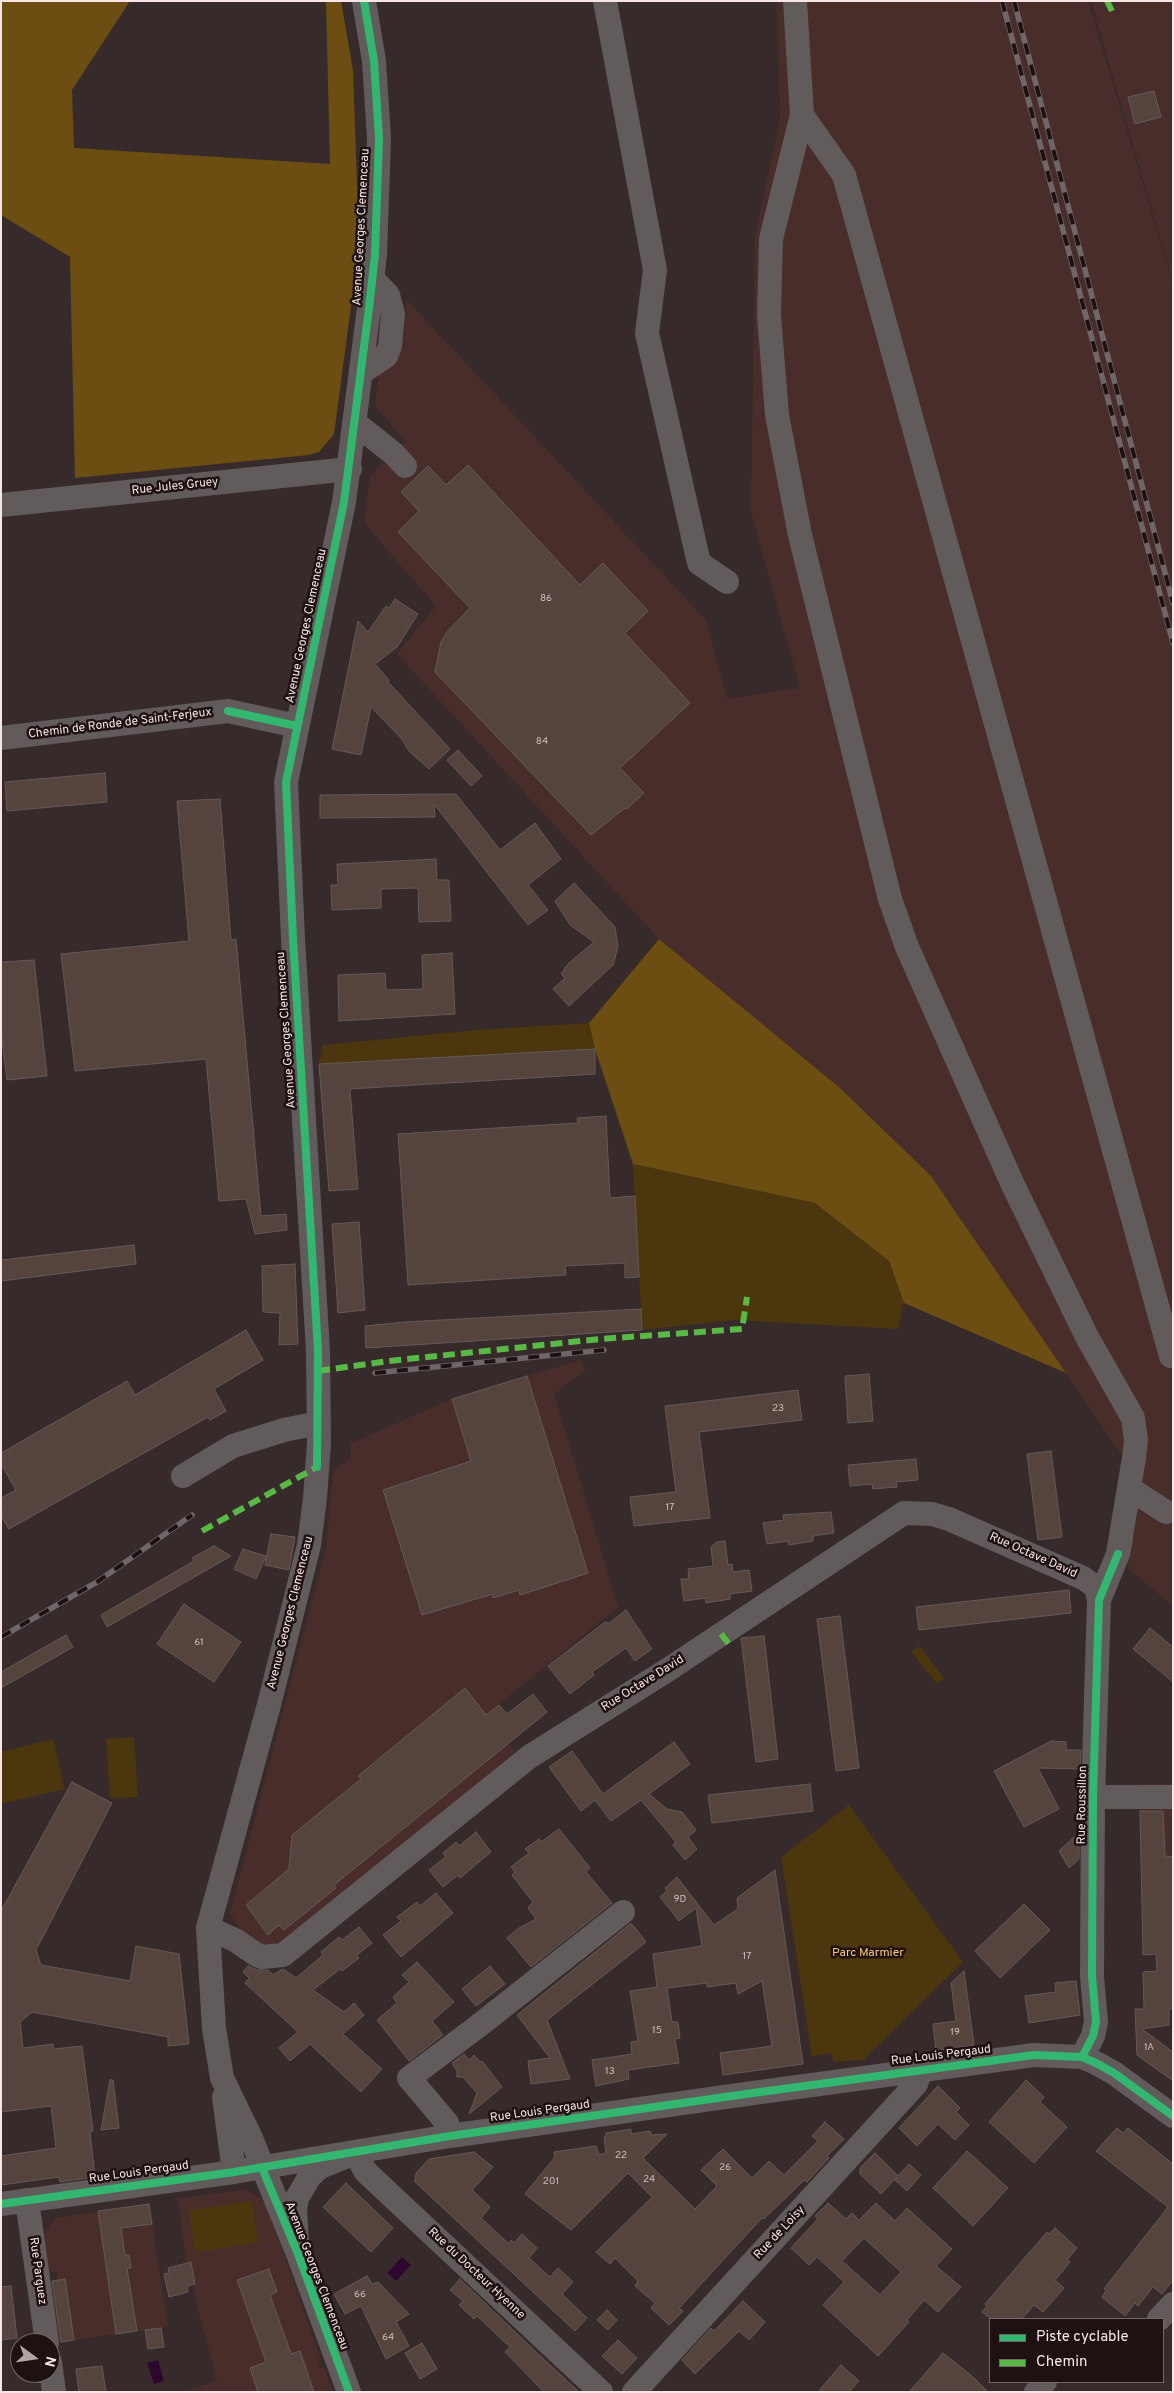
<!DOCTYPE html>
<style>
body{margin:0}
#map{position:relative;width:1174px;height:2393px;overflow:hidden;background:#372a2a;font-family:Overpass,sans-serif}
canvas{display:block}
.frame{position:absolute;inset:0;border:2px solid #f7e6e5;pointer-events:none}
.legend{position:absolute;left:989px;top:2318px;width:175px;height:65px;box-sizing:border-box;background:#1d1211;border:1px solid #746766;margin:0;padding:6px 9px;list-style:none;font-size:15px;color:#f7e6e5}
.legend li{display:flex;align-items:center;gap:10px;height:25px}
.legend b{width:25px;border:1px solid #746766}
.north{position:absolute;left:10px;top:2333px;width:50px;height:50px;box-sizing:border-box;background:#1d1211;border:1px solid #746766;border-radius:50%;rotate:104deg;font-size:14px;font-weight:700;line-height:20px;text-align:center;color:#f7e6e5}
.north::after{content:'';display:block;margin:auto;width:18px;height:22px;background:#b4a4a4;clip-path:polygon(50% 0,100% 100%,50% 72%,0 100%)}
</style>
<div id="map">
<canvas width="1174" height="2393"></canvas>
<div class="frame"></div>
<ul class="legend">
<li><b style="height:6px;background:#33b770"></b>Piste cyclable</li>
<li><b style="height:6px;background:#58b947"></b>Chemin</li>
</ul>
<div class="north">N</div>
</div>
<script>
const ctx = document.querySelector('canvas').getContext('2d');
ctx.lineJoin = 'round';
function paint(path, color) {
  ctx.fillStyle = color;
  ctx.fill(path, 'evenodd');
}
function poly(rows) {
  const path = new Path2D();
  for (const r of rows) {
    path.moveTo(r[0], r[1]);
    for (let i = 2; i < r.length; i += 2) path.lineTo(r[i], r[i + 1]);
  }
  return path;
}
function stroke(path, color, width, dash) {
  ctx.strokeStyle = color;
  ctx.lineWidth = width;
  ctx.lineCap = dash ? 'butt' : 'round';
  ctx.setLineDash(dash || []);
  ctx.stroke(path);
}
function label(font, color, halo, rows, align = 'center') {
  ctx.font = font + ' Overpass,sans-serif';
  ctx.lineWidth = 5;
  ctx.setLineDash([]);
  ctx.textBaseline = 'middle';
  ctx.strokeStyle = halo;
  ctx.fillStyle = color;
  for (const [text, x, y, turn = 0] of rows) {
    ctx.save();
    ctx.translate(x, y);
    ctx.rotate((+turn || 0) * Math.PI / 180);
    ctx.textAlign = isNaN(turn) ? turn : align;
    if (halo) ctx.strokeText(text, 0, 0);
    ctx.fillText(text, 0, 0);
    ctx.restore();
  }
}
paint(poly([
 [777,1,1088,1,1173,284,1173,1605,1127,1568,1130,1559,1106,1550,1117,1501,1123,1457,931,1176,840,1088,659,939,397,654,436,606,364,523,370,476,406,442,375,405,379,372,401,353,407,300,706,620,727,699,800,688,751,512,755,235,780,120],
 [1091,1,1173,1,1173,282],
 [580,1360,586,1370,554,1394,618,1607,485,1716,515,1752,280,1947,258,1945,238,1927,230,1913,326,1548,333,1471,350,1458,351,1443,452,1399],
 [1140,1784,1173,1784,1173,1857,1165,1856,1163,1811,1140,1811],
 [245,2189,265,2201,321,2359,318,2361,320,2368,324,2367,333,2392,182,2392,217,2381,196,2302,191,2262,186,2263,178,2199],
 [149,2204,168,2327,58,2342,49,2282,57,2280,57,2272,47,2272,42,2236,56,2218]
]), '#492d2b');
paint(poly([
 [589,1023,595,1049,319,1064,323,1045,477,1030],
 [633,1164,815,1203,889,1261,904,1303,898,1329,734,1320,642,1330],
 [919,1646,944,1678,937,1684,911,1652],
 [134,1737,138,1797,110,1798,106,1739],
 [53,1739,65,1789,1,1804,1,1752],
 [849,1805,963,1962,863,2060,833,2062,832,2053,812,2056,781,1857],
 [252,2201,258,2243,195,2252,189,2210]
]), '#4c360e');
paint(poly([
 [1,1,130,1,72,90,74,148,330,164,326,1,341,1,353,70,359,246,334,434,319,452,309,455,75,478,70,257,1,215],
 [659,939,840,1088,931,1176,1066,1373,904,1303,889,1261,815,1203,633,1164,595,1049,589,1023]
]), '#6d4e12');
paint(poly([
 [402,2257,411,2265,396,2281,387,2273],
 [158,2360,164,2381,154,2384,147,2363]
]), '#2e072e');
const building = poly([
 [1154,91,1161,117,1135,124,1128,97,1154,91],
 [468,465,580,585,603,563,648,611,625,633,690,703,620,768,644,793,627,809,625,808,591,835,435,672,441,642,447,632,470,608,398,532,419,511,401,492,428,466,446,485,468,465],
 [395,599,418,614,397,647,375,664,389,680,388,682,450,749,429,769,409,751,401,738,371,707,361,755,332,749,358,621,368,632,386,606,389,608,395,599],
 [458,750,482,776,471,786,447,760,458,750],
 [105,773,107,802,7,811,5,782,105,773],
 [456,794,500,850,535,823,561,859,528,885,548,910,528,925,434,804,435,817,320,818,320,795,456,794],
 [220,799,231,940,236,939,261,1216,286,1214,287,1230,255,1234,246,1199,219,1201,206,1059,75,1071,61,954,189,941,177,801,220,799],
 [436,859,437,880,449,880,451,921,419,922,418,888,381,889,381,908,332,910,331,885,338,885,337,864,436,859],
 [574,883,615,927,618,947,613,965,569,1006,553,989,565,978,561,974,568,964,594,942,570,925,555,901,574,883],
 [452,953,455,1014,339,1021,338,975,385,973,386,990,423,989,422,955,452,953],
 [34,960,47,1076,7,1080,1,1033,1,962,34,960],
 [595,1049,595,1074,350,1089,358,1189,329,1191,319,1064,595,1049],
 [606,1116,610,1198,635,1196,639,1277,625,1278,625,1263,565,1266,566,1275,408,1285,398,1134,578,1123,577,1118,606,1116],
 [359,1222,365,1310,338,1313,332,1224,359,1222],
 [134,1245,136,1264,1,1281,1,1260,134,1245],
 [295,1264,298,1344,279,1345,280,1313,263,1312,262,1266,295,1264],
 [641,1309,642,1330,366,1348,365,1326,405,1322,641,1309],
 [246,1330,263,1360,214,1389,226,1411,210,1420,208,1417,9,1529,1,1516,1,1498,16,1490,1,1464,1,1453,127,1381,135,1395,246,1330],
 [869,1374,873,1421,848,1423,845,1376,869,1374],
 [527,1376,588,1573,520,1595,519,1590,493,1598,493,1594,422,1615,383,1490,471,1461,452,1399,527,1376],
 [798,1390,802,1420,699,1432,710,1518,634,1526,630,1497,676,1492,665,1406,798,1390],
 [1051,1451,1062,1537,1038,1540,1027,1454,1051,1451],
 [916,1459,918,1480,896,1482,897,1487,873,1489,872,1484,850,1486,848,1465,916,1459],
 [831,1512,834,1533,813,1536,813,1541,789,1545,788,1541,767,1544,763,1523,784,1520,783,1515,831,1512],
 [271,1534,295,1537,289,1570,265,1565,271,1534],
 [725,1541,728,1565,732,1564,733,1572,749,1570,752,1591,730,1594,730,1599,706,1603,706,1598,684,1601,681,1579,689,1579,688,1569,713,1566,711,1547,717,1542,725,1541],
 [214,1546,231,1556,107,1627,101,1615,194,1561,192,1558,214,1546],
 [243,1549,266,1556,256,1579,234,1569,243,1549],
 [1069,1590,1071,1613,919,1630,916,1607,1069,1590],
 [184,1604,241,1642,214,1682,157,1644,184,1604],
 [626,1610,652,1649,635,1661,626,1648,592,1672,594,1675,570,1694,548,1666,605,1622,609,1623,626,1610],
 [840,1616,859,1768,836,1771,817,1619,840,1616],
 [1150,1628,1173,1647,1173,1682,1133,1649,1150,1628],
 [66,1635,73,1647,1,1688,1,1672,66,1635],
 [764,1636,778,1759,756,1762,741,1638,764,1636],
 [465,1688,486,1715,499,1705,507,1714,533,1694,547,1712,334,1885,336,1888,284,1930,279,1925,268,1935,246,1905,289,1869,292,1835,361,1779,358,1776,465,1688],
 [1051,1741,1066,1742,1066,1750,1081,1750,1080,1769,1038,1768,1059,1809,1024,1827,994,1771,1051,1741],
 [674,1742,690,1764,649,1794,667,1809,682,1812,696,1830,688,1837,697,1849,685,1860,673,1845,676,1842,641,1800,611,1821,595,1800,581,1811,549,1767,572,1751,603,1794,674,1742],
 [72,1782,112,1803,36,1950,41,1965,130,1981,136,1946,179,1954,189,2044,168,2046,168,2037,32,2012,20,2022,23,2048,53,2044,54,2049,82,2046,93,2131,90,2132,95,2177,60,2182,59,2177,1,2185,1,2156,56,2148,51,2106,1,2112,1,1911,72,1782],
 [810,1784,813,1811,712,1823,708,1795,810,1784],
 [1140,1811,1163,1811,1165,1856,1173,1857,1173,2009,1169,2009,1169,2025,1142,2029,1173,2052,1173,2081,1137,2055,1135,2009,1144,2009,1143,1972,1157,1971,1156,1954,1143,1955,1140,1811],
 [559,1829,590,1868,586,1872,612,1903,531,1967,507,1938,519,1928,536,1919,528,1908,533,1902,512,1875,515,1872,511,1867,529,1853,525,1849,539,1839,541,1842,559,1829],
 [476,1832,491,1852,460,1878,458,1875,443,1887,429,1870,446,1857,443,1853,456,1842,459,1846,476,1832],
 [1074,1837,1079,1847,1079,1859,1069,1868,1059,1851,1074,1837],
 [775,1870,803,2064,723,2075,720,2053,772,2046,762,1981,738,1994,736,1983,707,1987,707,1983,667,1988,672,2022,678,2022,680,2038,675,2039,679,2063,628,2070,629,2079,596,2086,592,2060,632,2054,631,2042,638,2041,630,1991,657,1987,653,1954,702,1946,696,1908,679,1921,660,1897,667,1891,665,1888,677,1877,714,1925,738,1909,737,1898,775,1870],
 [436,1893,453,1913,401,1957,383,1935,401,1921,397,1917,417,1902,420,1906,436,1893],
 [1024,1904,1050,1930,1000,1978,975,1951,1024,1904],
 [630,1924,632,1924,646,1942,547,2020,570,2079,531,2084,528,2061,550,2058,517,2015,630,1924],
 [359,1927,372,1943,357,1955,359,1958,342,1971,340,1969,313,1990,344,2012,354,2003,364,2015,343,2034,382,2069,361,2092,310,2044,290,2061,279,2048,298,2032,245,1983,249,1978,243,1972,248,1966,257,1970,268,1970,273,1975,283,1969,296,1978,323,1955,321,1952,339,1937,342,1940,359,1927],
 [417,1962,454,2002,432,2021,443,2035,409,2061,377,2020,397,2003,393,1997,409,1982,402,1975,417,1962],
 [490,1966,505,1984,476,2006,462,1989,490,1966],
 [964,1971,974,2045,936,2051,933,2024,956,2021,951,1983,964,1971],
 [1076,1981,1080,2015,1029,2023,1025,1996,1056,1992,1055,1983,1076,1981],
 [464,2054,469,2060,474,2055,480,2062,482,2061,502,2087,469,2114,477,2093,463,2077,457,2077,457,2071,452,2063,464,2054],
 [110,2080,113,2080,119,2128,101,2130,110,2080],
 [1026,2080,1044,2097,1040,2102,1067,2127,1034,2163,989,2122,1026,2080],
 [938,2086,960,2108,956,2112,969,2125,955,2140,938,2124,917,2146,899,2128,938,2086],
 [825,2122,844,2139,827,2156,829,2158,807,2182,804,2180,764,2219,762,2218,679,2308,683,2311,669,2325,651,2308,655,2303,635,2286,638,2281,615,2258,610,2264,596,2252,652,2197,628,2173,571,2230,525,2194,555,2157,554,2152,596,2146,599,2155,606,2153,604,2137,606,2137,606,2133,631,2129,631,2134,650,2131,651,2135,667,2134,643,2158,695,2209,717,2186,701,2170,723,2149,752,2178,769,2161,784,2175,818,2141,812,2136,825,2122],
 [1117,2128,1123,2133,1128,2128,1173,2164,1173,2280,1162,2294,1153,2287,1138,2306,1135,2303,1125,2316,1102,2297,1106,2291,1104,2289,1168,2207,1096,2151,1117,2128],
 [967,2151,1008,2188,973,2226,933,2188,967,2151],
 [474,2152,493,2167,472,2190,490,2207,481,2218,509,2244,511,2240,514,2243,522,2234,537,2248,529,2258,550,2277,558,2268,573,2282,562,2294,587,2318,575,2331,415,2182,416,2173,429,2159,474,2152],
 [875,2153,898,2176,909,2164,921,2175,907,2191,895,2180,897,2177,881,2194,860,2174,860,2168,875,2153],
 [346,2183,393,2228,371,2252,323,2207,346,2183],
 [828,2203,846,2219,852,2213,859,2220,876,2203,895,2221,907,2208,952,2249,936,2266,961,2287,938,2312,924,2300,907,2320,909,2322,878,2356,823,2305,844,2282,817,2257,809,2265,791,2248,818,2219,815,2216,828,2203],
 [864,2238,901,2272,880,2295,842,2261,864,2238],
 [149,2204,152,2224,121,2228,125,2255,129,2255,131,2268,127,2268,137,2331,116,2334,98,2211,149,2204],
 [1055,2228,1077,2248,1067,2260,1070,2262,1055,2280,1064,2288,1043,2312,1034,2305,1022,2319,991,2319,982,2312,987,2306,985,2304,1047,2232,1049,2234,1055,2228],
 [191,2262,195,2284,187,2286,188,2292,169,2297,164,2274,169,2273,168,2268,191,2262],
 [269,2269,277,2292,270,2295,291,2354,300,2351,314,2392,258,2392,250,2368,266,2362,237,2280,269,2269],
 [367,2276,372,2284,378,2282,409,2314,396,2322,409,2346,386,2359,361,2306,345,2314,334,2294,367,2276],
 [65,2279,74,2340,61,2342,52,2281,65,2279],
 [460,2279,536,2352,579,2392,544,2392,505,2352,510,2347,477,2316,474,2319,459,2305,463,2301,450,2290,460,2279],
 [11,2286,17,2338,1,2340,1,2287,11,2286],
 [743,2301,765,2322,749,2340,739,2331,695,2374,682,2360,711,2328,714,2331,743,2301],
 [607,2310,617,2320,608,2330,597,2320,607,2310],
 [161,2328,164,2347,148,2349,145,2330,161,2328],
 [618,2340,637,2358,622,2374,602,2356,618,2340],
 [422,2343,437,2369,420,2379,405,2353,422,2343],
 [943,2353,972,2376,988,2392,909,2392,943,2353],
 [841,2365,859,2381,849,2392,818,2392,841,2365],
 [102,2366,106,2392,79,2392,76,2369,102,2366]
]);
paint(building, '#55443e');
stroke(building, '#655a57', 1);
stroke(poly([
 [605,1,655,270,647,333,699,563,727,582],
 [795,1,802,115,771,239,769,315,777,415,800,535,890,899,907,947,1013,1185,1087,1337,1133,1418,1136,1440,1134,1458,1118,1554],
 [802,115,844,175,1171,1356],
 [362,372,386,356,390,346,393,314,388,295,372,278],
 [355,423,394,454,405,466],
 [1,505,350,469],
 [1,738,228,711,297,726],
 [183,1476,233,1446,284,1430,319,1423],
 [1132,1490,1166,1512],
 [1093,1797,1173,1797],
 [208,1928,235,1940,257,1955,262,1957,283,1955,529,1757,669,1669,904,1513,932,1514,949,1519,1083,1578,1096,1587,1099,1600],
 [1082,2057,1093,2036,1096,2022,1092,1976,1093,1797,1099,1600,1118,1554,1121,1539],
 [224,2097,234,2172],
 [450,2136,447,2123,409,2078,477,2027,623,1912],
 [27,2200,47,2343],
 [1,2204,234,2172,450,2136,753,2093,1034,2055,1082,2057,1096,2063,1114,2073,1173,2116],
 [297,2240,295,2210,297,2198,310,2176,320,2167,355,2153,366,2172,601,2392],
 [1159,2319,1173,2304],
 [50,2362,54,2392],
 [349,2392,298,2254,251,2138,222,2078,214,2028,208,1928,270,1701,309,1545,315,1498,319,1443,318,1351,293,938,286,782,344,502,369,308,375,255,379,138,374,61,364,1],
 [634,2392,916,2084,921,2070],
 [1036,2392,1045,2382]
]), '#615b5c', 24);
const rail = poly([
 [1002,1,1173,643],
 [1014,1,1173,603],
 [375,1373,604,1350],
 [1,1637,97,1582,192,1515]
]);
stroke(rail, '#6e6667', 5.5);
stroke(rail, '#1d1211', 4, [11]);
stroke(poly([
 [1107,1,1112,11],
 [318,1371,389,1361,600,1339,742,1329,747,1297],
 [202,1531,317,1467],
 [721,1634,730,1645]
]), '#58b947', 6, [12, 6]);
stroke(poly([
 [228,711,297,726],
 [317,1467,318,1351,293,938,286,782,344,502,369,308,375,255,379,138,374,61,364,1],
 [1082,2057,1093,2036,1096,2022,1092,1976,1093,1797,1099,1600,1118,1554],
 [262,2168,298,2254,349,2392],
 [1,2204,234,2172,450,2136,753,2093,1034,2055,1082,2057,1096,2063,1114,2073,1173,2116]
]), '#33b770', 8);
label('10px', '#cebebb', null, [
 ["86",546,599],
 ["84",542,742],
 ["23",778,1409],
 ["17",670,1508],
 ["61",199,1643],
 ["9D",680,1900],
 ["17",747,1957],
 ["15",657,2031],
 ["19",955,2033],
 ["1A",1149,2048],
 ["13",610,2072],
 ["22",621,2156],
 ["26",725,2168],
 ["24",649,2180],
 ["201",551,2182],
 ["66",360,2295],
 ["64",388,2338]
]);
label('12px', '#f7e6e5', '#1d1211', [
 ["Avenue Georges Clemenceau",362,227,-87],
 ["Rue Jules Gruey",175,487,-6],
 ["Avenue Georges Clemenceau",307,626,-78],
 ["Chemin de Ronde de Saint-Ferjeux",120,724,-7],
 ["Avenue Georges Clemenceau",287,1030,-94],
 ["Rue Octave David",1033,1556,24],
 ["Avenue Georges Clemenceau",291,1613,-76],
 ["Rue Octave David",643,1684,-32],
 ["Rue Roussillon",1083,1805,-89],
 ["Rue Louis Pergaud",941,2056,-7],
 ["Rue Louis Pergaud",540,2112,-8],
 ["Rue Louis Pergaud",139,2173,-8],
 ["Rue de Loisy",780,2233,-47],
 ["Rue Parguez",37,2271,82],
 ["Rue du Docteur Hyenne",476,2274,43],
 ["Avenue Georges Clemenceau",316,2276,69]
]);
label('12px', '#fcc971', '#1d1211', [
 ["Parc Marmier",868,1954]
]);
</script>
